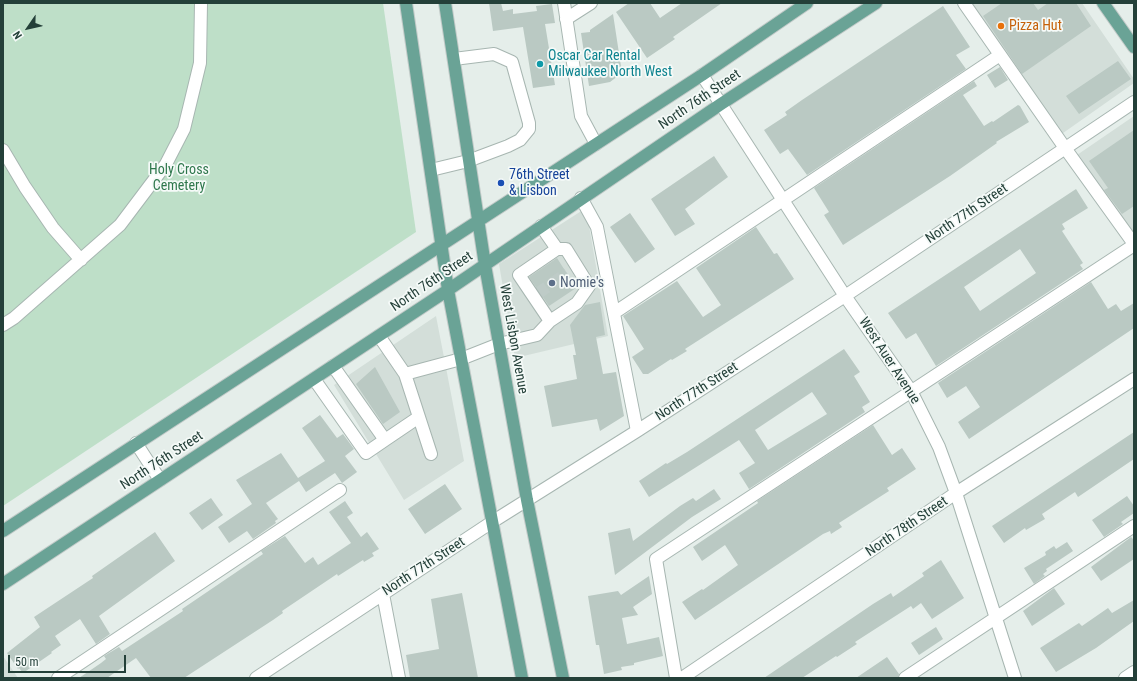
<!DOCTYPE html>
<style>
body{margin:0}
#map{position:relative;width:1137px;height:681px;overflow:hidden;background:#e5eeea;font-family:"Roboto Condensed",sans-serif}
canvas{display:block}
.frame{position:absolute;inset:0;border:4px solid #244039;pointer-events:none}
.north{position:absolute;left:8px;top:8px;width:40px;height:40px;-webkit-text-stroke:3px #f5faf8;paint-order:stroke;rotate:236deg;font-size:11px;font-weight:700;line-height:16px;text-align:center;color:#244039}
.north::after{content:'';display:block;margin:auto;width:14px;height:18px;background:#244039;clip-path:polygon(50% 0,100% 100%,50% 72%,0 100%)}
.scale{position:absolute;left:8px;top:655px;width:118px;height:18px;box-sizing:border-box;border:2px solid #244039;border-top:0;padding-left:5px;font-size:12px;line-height:14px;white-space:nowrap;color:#244039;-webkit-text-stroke:3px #f5faf8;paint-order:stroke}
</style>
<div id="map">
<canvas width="1137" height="681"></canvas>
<div class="frame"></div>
<div class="north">N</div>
<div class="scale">50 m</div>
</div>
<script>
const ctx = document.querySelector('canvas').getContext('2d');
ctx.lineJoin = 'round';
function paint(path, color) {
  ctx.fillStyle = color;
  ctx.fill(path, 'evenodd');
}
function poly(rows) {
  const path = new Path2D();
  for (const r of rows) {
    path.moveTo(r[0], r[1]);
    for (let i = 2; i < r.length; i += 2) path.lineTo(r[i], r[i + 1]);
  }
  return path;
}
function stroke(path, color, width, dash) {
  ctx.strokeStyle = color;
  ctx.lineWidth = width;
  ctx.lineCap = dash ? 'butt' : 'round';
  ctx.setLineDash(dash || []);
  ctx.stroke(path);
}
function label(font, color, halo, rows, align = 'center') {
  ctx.font = font + ' "Roboto Condensed",sans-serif';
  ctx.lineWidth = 3.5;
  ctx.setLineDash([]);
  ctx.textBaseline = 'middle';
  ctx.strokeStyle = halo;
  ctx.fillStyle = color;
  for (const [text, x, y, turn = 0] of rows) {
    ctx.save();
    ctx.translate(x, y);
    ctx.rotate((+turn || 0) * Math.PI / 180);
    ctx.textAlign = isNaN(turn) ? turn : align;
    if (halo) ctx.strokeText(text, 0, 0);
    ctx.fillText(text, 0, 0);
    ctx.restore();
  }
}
paint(poly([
 [959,3,1082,3,1134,79,1134,83,1056,138],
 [1134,116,1134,236,1077,155],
 [586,208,608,336,515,358,499,264],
 [436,316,464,461,404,500,334,385],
 [3,656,18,678,3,678]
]), '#d3ded9');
paint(poly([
 [3,3,383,3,416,232,3,506]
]), '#bedfc8');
paint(poly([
 [489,3,501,3,503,11,513,9,513,14,537,11,536,6,552,4,555,23,545,24,555,85,533,88,523,27,493,31],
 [629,3,650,3,660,18,682,3,722,3,673,37,675,39,647,58,616,12],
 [1002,3,1033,3,1038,10,1048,3,1076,3,1091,26,1022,74,983,16],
 [943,6,970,47,956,55,966,69,807,175,788,149,780,154,764,130,787,115,785,112,802,100],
 [613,14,622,73,610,82,589,86,581,33,590,32,590,30],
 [1118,61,1131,79,1079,114,1066,96],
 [1000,67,1008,80,995,88,987,75],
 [974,81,977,86,963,95,984,126,992,121,993,122,1018,105,1020,106,1029,122,996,142,997,143,950,176,843,245,824,215,829,212,814,188],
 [1134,130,1134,206,1122,214,1104,190,1108,188,1089,161],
 [714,156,728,177,685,209,695,224,675,236,651,199],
 [1076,189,1088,208,1062,224,1065,229,1062,231,1083,263,1080,265,1083,269,936,366,916,333,906,339,888,313],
 [1020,249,1036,273,980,311,964,287],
 [630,213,655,249,635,263,610,227],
 [756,227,774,254,777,253,794,279,685,349,687,351,672,360,671,359,648,374,643,374,632,357,644,349,623,316,677,281,703,317,721,305,696,268],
 [557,258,576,288,549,306,529,277],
 [1091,282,1108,309,1116,304,1121,311,1134,303,1134,328,969,439,958,422,980,407,966,386,947,398,938,383],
 [600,302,605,335,596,337,603,374,616,372,624,416,600,431,597,419,552,427,544,386,577,379,573,355,576,355,570,325,585,305],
 [844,349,860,372,854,376,870,402,862,407,865,412,749,489,739,473,755,463,739,440,649,497,639,481,666,463,667,464,687,452],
 [812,392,827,414,768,450,755,430],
 [375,367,400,412,383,424,356,384],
 [320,415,337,438,343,434,354,449,345,456,357,472,342,483,335,473,306,492,299,481,266,503,278,519,275,521,276,523,253,539,247,531,229,543,218,527,252,504,236,480,281,453,298,478,325,461,302,428],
 [873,425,892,455,902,448,916,469,887,488,889,491,839,523,842,527,831,534,830,531,823,534,695,620,682,602,702,589,703,590,738,565,725,545,702,561,693,547,758,503,757,501],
 [1134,432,1134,459,1078,497,1075,492,1042,514,1045,519,1026,530,1025,528,1004,543,992,526],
 [445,484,462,509,425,534,408,509],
 [714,489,721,499,692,517,615,575,608,533,630,528,633,541,680,506,693,498,696,501],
 [1127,496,1134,506,1134,513,1121,522,1123,524,1104,537,1092,520],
 [211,498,223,515,202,530,189,513],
 [345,501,353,513,347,517,361,537,367,532,379,549,372,553,374,556,364,562,363,560,338,576,337,574,282,611,283,613,273,620,184,678,151,678,136,658,107,678,79,678,101,663,106,659,104,656,119,647,122,651,183,611,182,609,263,554,261,551,285,536,305,563,313,557,318,565,351,543,329,512],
 [155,532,175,561,99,616,110,634,96,644,80,619,55,636,61,645,51,652,52,653,23,673,19,668,18,669,7,653,40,627,34,617,93,578,92,576],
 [1131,537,1134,540,1134,559,1101,581,1091,567],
 [1067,542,1073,551,1046,569,1047,571,1043,574,1045,576,1034,584,1024,568,1046,555,1045,552,1054,546,1056,549],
 [941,560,964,598,932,619,921,603,913,609,911,606,855,642,857,644,837,657,836,656,802,678,764,678,873,604,891,593,893,597,924,576,922,573],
 [649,576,652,594,633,607,638,615,622,618,627,644,659,637,663,656,634,663,634,665,621,667,622,670,604,674,599,645,596,645,588,596,618,591,621,595],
 [1054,588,1065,604,1032,626,1023,611],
 [462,593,478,678,410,678,406,655,439,649,431,599],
 [1134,600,1134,621,1096,648,1056,672,1040,648,1079,623,1082,626,1108,608,1112,613],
 [936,627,943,639,919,655,911,643],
 [887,657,899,674,898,678,856,678]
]), '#bac9c3');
stroke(poly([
 [537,294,567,273]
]), '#becbc7', 12, [12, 6]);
const minor = poly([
 [564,3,581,116,596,144],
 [964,3,1065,148,1134,244],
 [566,19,591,3],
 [702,75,845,296,911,391,939,447,956,493,1015,678],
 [3,150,25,187,53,228,81,260],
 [431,170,468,161,508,146,520,140,529,129,529,123,512,62,494,54,454,59],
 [581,198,597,227,637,431],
 [541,226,557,249],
 [614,313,1000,55],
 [3,325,14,318,120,225,166,164,184,129,200,63,201,3],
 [379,336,405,374],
 [333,366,385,440,419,417],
 [314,379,366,453,385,440],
 [136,443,160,480],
 [431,454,405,374,461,359,499,344,537,335,550,321,577,303,589,286,566,249,557,249,519,275,550,321],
 [383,594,399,678],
 [58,678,340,490],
 [256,678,492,522,637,431,845,296,1134,102],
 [676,678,656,559,1134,245],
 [682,678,956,493,1134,379],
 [905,678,1134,526],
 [1125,678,1134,672]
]);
const major = poly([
 [406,3,448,290,522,678],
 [445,3,485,265,527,500,563,678],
 [1103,3,1134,47],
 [3,531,702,75,807,3],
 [3,584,448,290,721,104,876,3]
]);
stroke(minor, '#a7b6b1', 14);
stroke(major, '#c2cac8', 14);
stroke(minor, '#fff', 12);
stroke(major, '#6aa396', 12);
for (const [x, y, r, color] of [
 [1001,26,4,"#e8710a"],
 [540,64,4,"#0f9aa8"],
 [501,183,4,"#1a4fb4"],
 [552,283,4,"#5c6f8a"]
]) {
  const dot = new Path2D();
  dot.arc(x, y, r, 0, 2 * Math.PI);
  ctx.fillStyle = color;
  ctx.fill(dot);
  stroke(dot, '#f5faf8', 1.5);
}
label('14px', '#c56008', '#f5faf8', [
 ["Pizza Hut",1009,26]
], 'left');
label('14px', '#0d838f', '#f5faf8', [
 ["Oscar Car Rental",548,56],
 ["Milwaukee North West",548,72]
], 'left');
label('14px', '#244039', '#f5faf8', [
 ["North 76th Street",700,100,-34],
 ["North 77th Street",967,214,-34],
 ["North 76th Street",432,282,-34],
 ["West Lisbon Avenue",513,339,80],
 ["West Auer Avenue",889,361,57],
 ["North 77th Street",697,392,-33],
 ["North 76th Street",162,461,-33],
 ["North 78th Street",907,527,-34],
 ["North 77th Street",424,567,-33]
]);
label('14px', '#2e774c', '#f5faf8', [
 ["Holy Cross",179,170],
 ["Cemetery",179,186]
]);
label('14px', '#164399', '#f5faf8', [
 ["76th Street",509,175],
 ["& Lisbon",509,191]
], 'left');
label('14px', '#4e5e75', '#f5faf8', [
 ["Nomie's",560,283]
], 'left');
</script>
